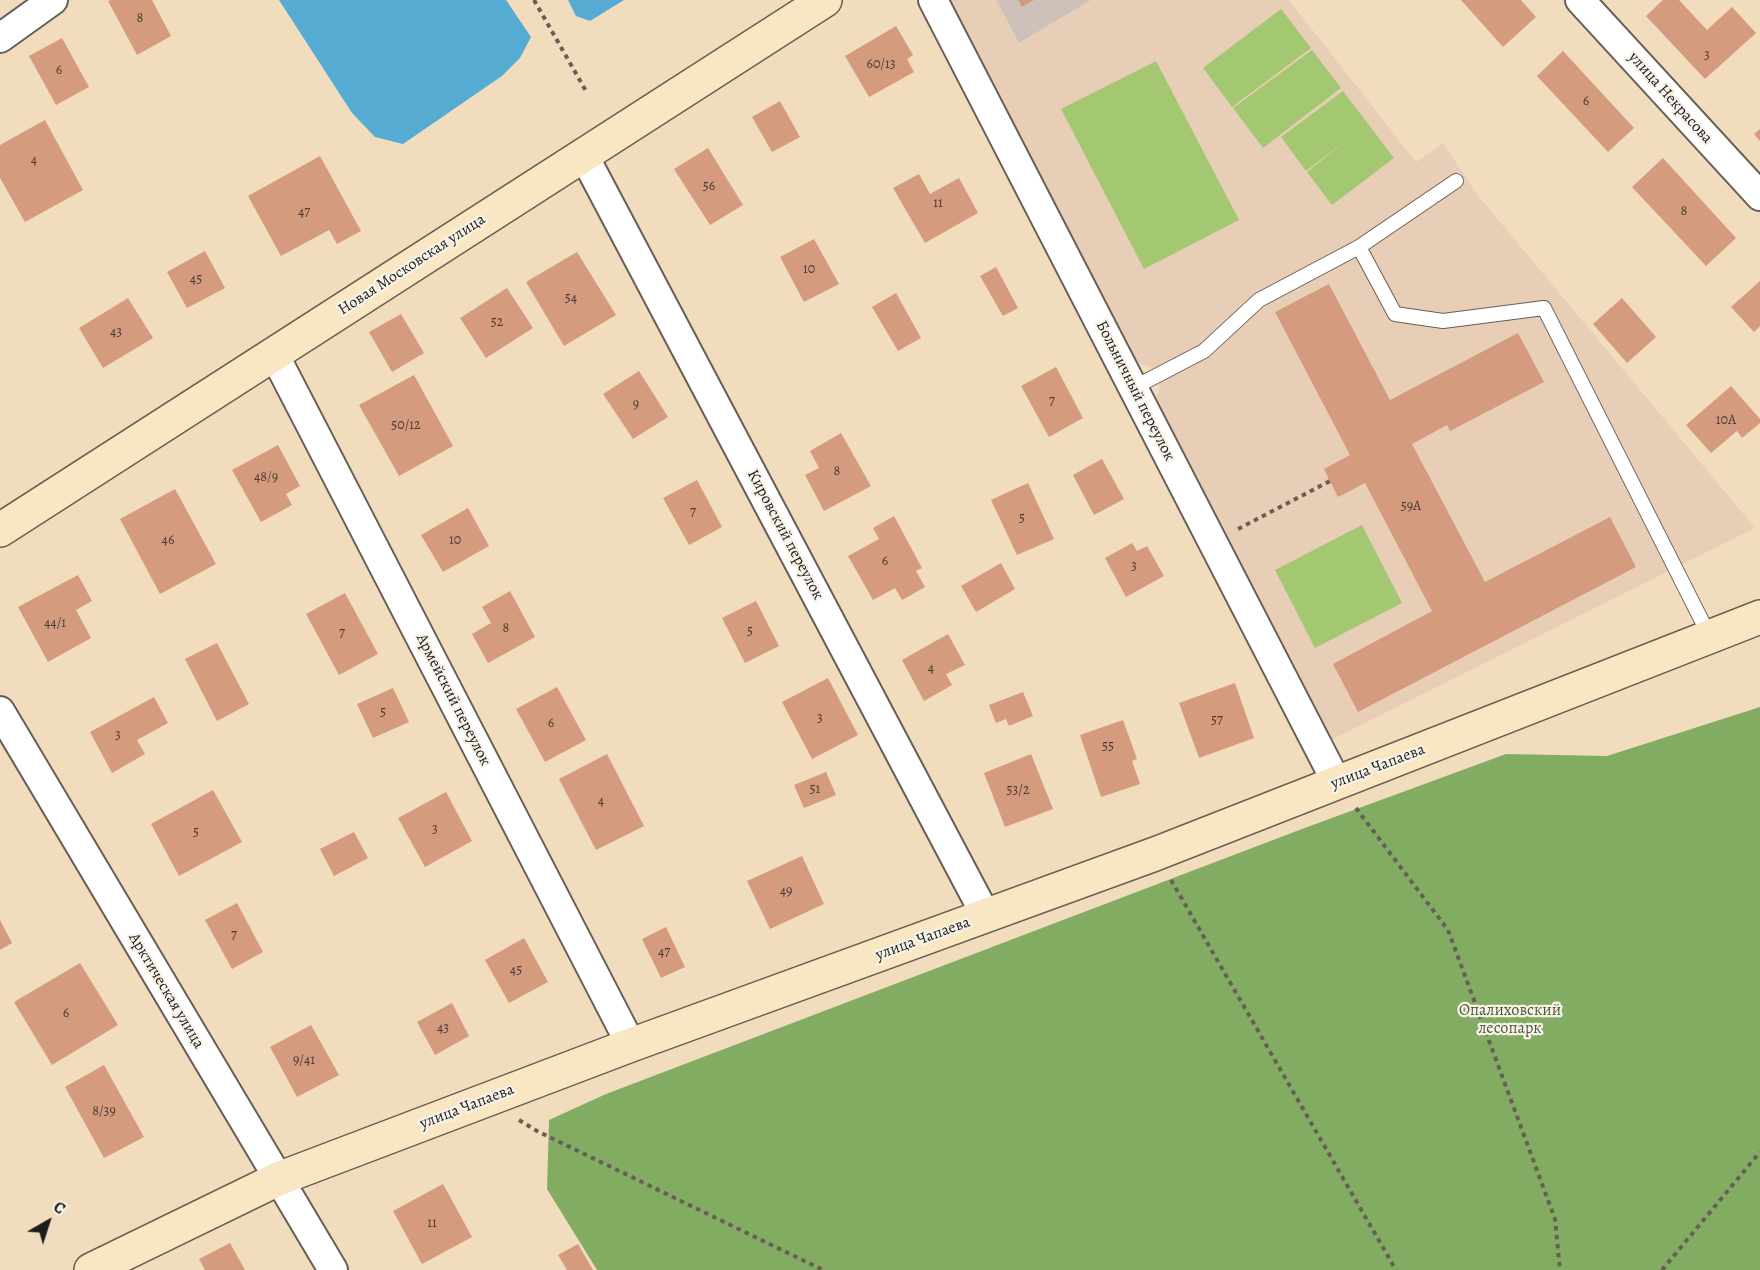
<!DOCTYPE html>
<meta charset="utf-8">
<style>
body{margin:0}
#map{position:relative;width:1760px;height:1270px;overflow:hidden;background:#f2dcbe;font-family:Alegreya,serif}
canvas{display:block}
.north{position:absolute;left:18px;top:1192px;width:60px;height:60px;-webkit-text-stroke:4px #f7f3e8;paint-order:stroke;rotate:39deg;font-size:16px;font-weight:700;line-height:24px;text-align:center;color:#1c1c1c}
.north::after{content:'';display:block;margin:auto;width:21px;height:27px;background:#1c1c1c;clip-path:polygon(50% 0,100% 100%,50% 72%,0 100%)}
</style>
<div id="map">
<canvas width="1760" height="1270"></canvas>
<div class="north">С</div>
</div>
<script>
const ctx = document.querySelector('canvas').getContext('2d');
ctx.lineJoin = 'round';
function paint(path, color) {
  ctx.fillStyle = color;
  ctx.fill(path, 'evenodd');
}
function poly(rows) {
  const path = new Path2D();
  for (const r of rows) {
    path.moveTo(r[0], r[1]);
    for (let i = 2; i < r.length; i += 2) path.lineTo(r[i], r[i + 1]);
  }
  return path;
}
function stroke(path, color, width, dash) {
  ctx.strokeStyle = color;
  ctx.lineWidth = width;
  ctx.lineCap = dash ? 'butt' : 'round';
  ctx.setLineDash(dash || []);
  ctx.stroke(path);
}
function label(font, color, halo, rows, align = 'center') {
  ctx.font = font + ' Alegreya,serif';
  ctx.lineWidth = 4.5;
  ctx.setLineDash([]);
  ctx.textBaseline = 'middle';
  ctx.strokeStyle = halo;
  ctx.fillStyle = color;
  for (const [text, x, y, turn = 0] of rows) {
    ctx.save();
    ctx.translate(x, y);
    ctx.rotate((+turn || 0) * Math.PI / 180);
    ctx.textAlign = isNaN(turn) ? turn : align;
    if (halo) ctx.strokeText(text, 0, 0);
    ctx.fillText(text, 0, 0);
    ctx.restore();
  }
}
paint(poly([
 [946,0,996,0,1019,43,1091,0,1289,0,1416,162,1443,143,1476,193,1755,528,1331,740,1155,401,1160,387,1150,367,1135,362]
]), '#e8ceb6');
paint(poly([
 [996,0,1091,0,1019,43]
]), '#cec1b9');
paint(poly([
 [1281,9,1311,48,1232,107,1203,68],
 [1312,50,1341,88,1263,148,1233,108],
 [1156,61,1239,220,1144,269,1061,109],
 [1343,91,1394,158,1332,205,1307,172,1347,140,1306,171,1281,137],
 [1362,525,1402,603,1315,648,1275,570]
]), '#a4c771');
paint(poly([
 [1760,707,1760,1270,597,1270,547,1189,549,1120,606,1094,1302,829,1506,754,1607,756]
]), '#83ac63');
paint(poly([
 [279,0,506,0,531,37,520,58,502,76,403,144,375,137,352,113],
 [568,0,624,0,590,21,576,16]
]), '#55abd1');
paint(poly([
 [111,0,152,0,171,36,137,55,108,1],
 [1018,0,1034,0,1022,7],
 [1461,0,1521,0,1536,17,1503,47],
 [1663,0,1679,0,1707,30,1732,7,1756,33,1705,79,1646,16],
 [896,26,913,55,907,59,914,72,869,97,845,56],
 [62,38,89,87,56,105,29,56],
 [1563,51,1634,128,1608,152,1537,76],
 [780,101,800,137,772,152,752,117],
 [45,120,83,190,25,222,0,178,0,145],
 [1760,129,1760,141,1754,134],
 [708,148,743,205,710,225,674,169],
 [320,156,361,231,337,244,329,230,281,256,248,196],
 [1663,158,1736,238,1706,266,1632,187],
 [919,174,930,194,959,178,978,213,925,243,893,188],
 [814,239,839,284,804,302,780,257],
 [205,251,225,288,187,308,167,272],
 [577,252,616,315,564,346,526,282],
 [996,267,1018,308,1003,316,980,276],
 [1760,281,1760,326,1754,332,1731,307],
 [1329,284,1390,400,1518,333,1544,382,1450,431,1447,425,1412,444,1485,582,1610,517,1636,567,1358,712,1333,664,1432,611,1365,483,1338,497,1324,469,1350,455,1275,312],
 [507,288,533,328,486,358,460,318],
 [896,293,921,338,898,351,872,307],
 [128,298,153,338,103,368,79,328],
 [1622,298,1656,337,1627,363,1593,324],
 [401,314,424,353,392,372,369,332],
 [1056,367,1083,418,1049,437,1021,386],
 [639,371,668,417,633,439,603,394],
 [414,375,453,446,399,476,359,405],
 [1731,386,1760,419,1760,423,1742,438,1737,431,1711,453,1686,425],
 [841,433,871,486,824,511,805,475,819,468,810,451],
 [278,445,300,486,286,494,292,505,261,522,232,470],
 [1102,459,1124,499,1094,515,1073,475],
 [697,480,722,527,689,545,663,498],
 [1028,483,1054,539,1017,555,991,500],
 [175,489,216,564,160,594,120,519],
 [468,508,489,546,443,572,421,535],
 [894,516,922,568,916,571,925,587,902,600,895,588,873,600,848,556,879,539,873,528],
 [1132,543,1137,551,1147,546,1164,576,1126,597,1105,558],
 [1001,563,1015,589,976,612,961,586],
 [78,575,92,601,76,610,91,638,48,662,18,607],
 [510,591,535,637,488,663,472,634,491,623,482,607],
 [345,593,378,654,339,675,306,614],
 [756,601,779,646,745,663,722,618],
 [948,634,965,665,946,674,952,685,924,701,902,660],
 [217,643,249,704,217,721,185,659],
 [828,678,858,735,812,759,782,702],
 [1235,683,1254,738,1199,758,1179,703],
 [557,687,586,740,545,762,516,709],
 [393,688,409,722,373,738,357,704],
 [1023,692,1033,716,1009,726,1006,719,996,723,989,705],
 [154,697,168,723,137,740,145,754,112,773,90,732],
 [1123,720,1137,759,1132,761,1140,784,1101,797,1080,735],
 [607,754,644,826,596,850,559,779],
 [1031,754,1053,809,1005,827,984,773],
 [826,772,836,795,804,808,794,785],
 [213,790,242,842,179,876,151,824],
 [446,792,472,841,425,867,398,818],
 [354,832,368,858,334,876,320,849],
 [802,856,824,904,770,929,747,881],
 [237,903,263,952,232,969,205,920],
 [0,920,12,943,0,950],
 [666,927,685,967,661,978,642,939],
 [524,938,548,982,509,1003,485,960],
 [80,963,118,1025,52,1065,14,1002],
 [452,1003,469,1036,435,1055,417,1022],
 [311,1025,339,1075,297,1097,270,1047],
 [104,1065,144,1137,104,1158,65,1087],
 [443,1184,472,1237,422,1264,393,1211],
 [230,1243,245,1270,205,1270,199,1259],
 [578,1244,593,1270,567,1270,558,1255]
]), '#d49b7f');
const lane = poly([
 [1359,247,1456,181],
 [1133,388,1204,351,1259,300,1359,247,1395,314,1443,321,1544,308,1710,637]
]);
const street = poly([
 [933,0,1337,783],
 [1580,0,1760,196],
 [0,38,53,0],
 [583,154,986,916],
 [274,354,631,1045],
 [0,711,333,1270]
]);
const secondary = poly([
 [0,530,825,0],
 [91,1270,278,1179,631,1045,1155,854,1760,617]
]);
stroke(lane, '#675f55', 16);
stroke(street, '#675f55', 32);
stroke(secondary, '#675f55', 36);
stroke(poly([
 [534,0,586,91],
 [1238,529,1330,481],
 [1356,808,1448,930,1555,1219,1560,1270],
 [1171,880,1396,1270],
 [519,1120,537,1131,823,1270],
 [1662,1270,1760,1152]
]), '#675f55', 4, [4.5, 4.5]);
stroke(lane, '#fff', 14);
stroke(street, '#fff', 28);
stroke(secondary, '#f9e7c3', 33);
label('14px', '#4a3c35', null, [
 ["8",140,19],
 ["3",1707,56],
 ["60/13",881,65],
 ["6",59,71],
 ["6",1586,102],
 ["4",34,161],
 ["56",709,187],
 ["11",938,204],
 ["8",1684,212],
 ["47",304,213],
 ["10",809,270],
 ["45",196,280],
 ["54",571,299],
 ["52",497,323],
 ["43",116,333],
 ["7",1052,402],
 ["9",636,405],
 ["10А",1726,421],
 ["50/12",406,426],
 ["8",837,472],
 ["48/9",266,478],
 ["59А",1411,507],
 ["7",693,513],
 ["5",1022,519],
 ["46",168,541],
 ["10",455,541],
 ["6",885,562],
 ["3",1134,567],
 ["44/1",55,624],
 ["8",506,629],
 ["5",750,632],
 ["7",342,634],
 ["4",931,669],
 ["5",383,713],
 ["3",820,719],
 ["57",1217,721],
 ["6",551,724],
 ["3",118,736],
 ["55",1108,747],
 ["51",815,790],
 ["53/2",1018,791],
 ["4",601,802],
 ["3",435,830],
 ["5",196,833],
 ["49",786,892],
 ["7",234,936],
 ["47",664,953],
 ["45",516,971],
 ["6",66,1014],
 ["43",443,1029],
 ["9/41",304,1061],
 ["8/39",104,1112],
 ["11",432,1224]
]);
label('16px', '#1c1c1c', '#f7f3e8', [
 ["улица Некрасова",1670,98,48],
 ["Новая Московская улица",412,265,-33],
 ["Больничный переулок",1135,391,63],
 ["Кировский переулок",785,535,62],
 ["Армейский переулок",453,700,63],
 ["улица Чапаева",1378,767,-21],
 ["улица Чапаева",923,939,-20],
 ["Арктическая улица",166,991,59],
 ["улица Чапаева",467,1107,-21]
]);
label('16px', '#4c583a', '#f7f3e8', [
 ["Опалиховский",1510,1011],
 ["лесопарк",1510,1029]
]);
</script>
